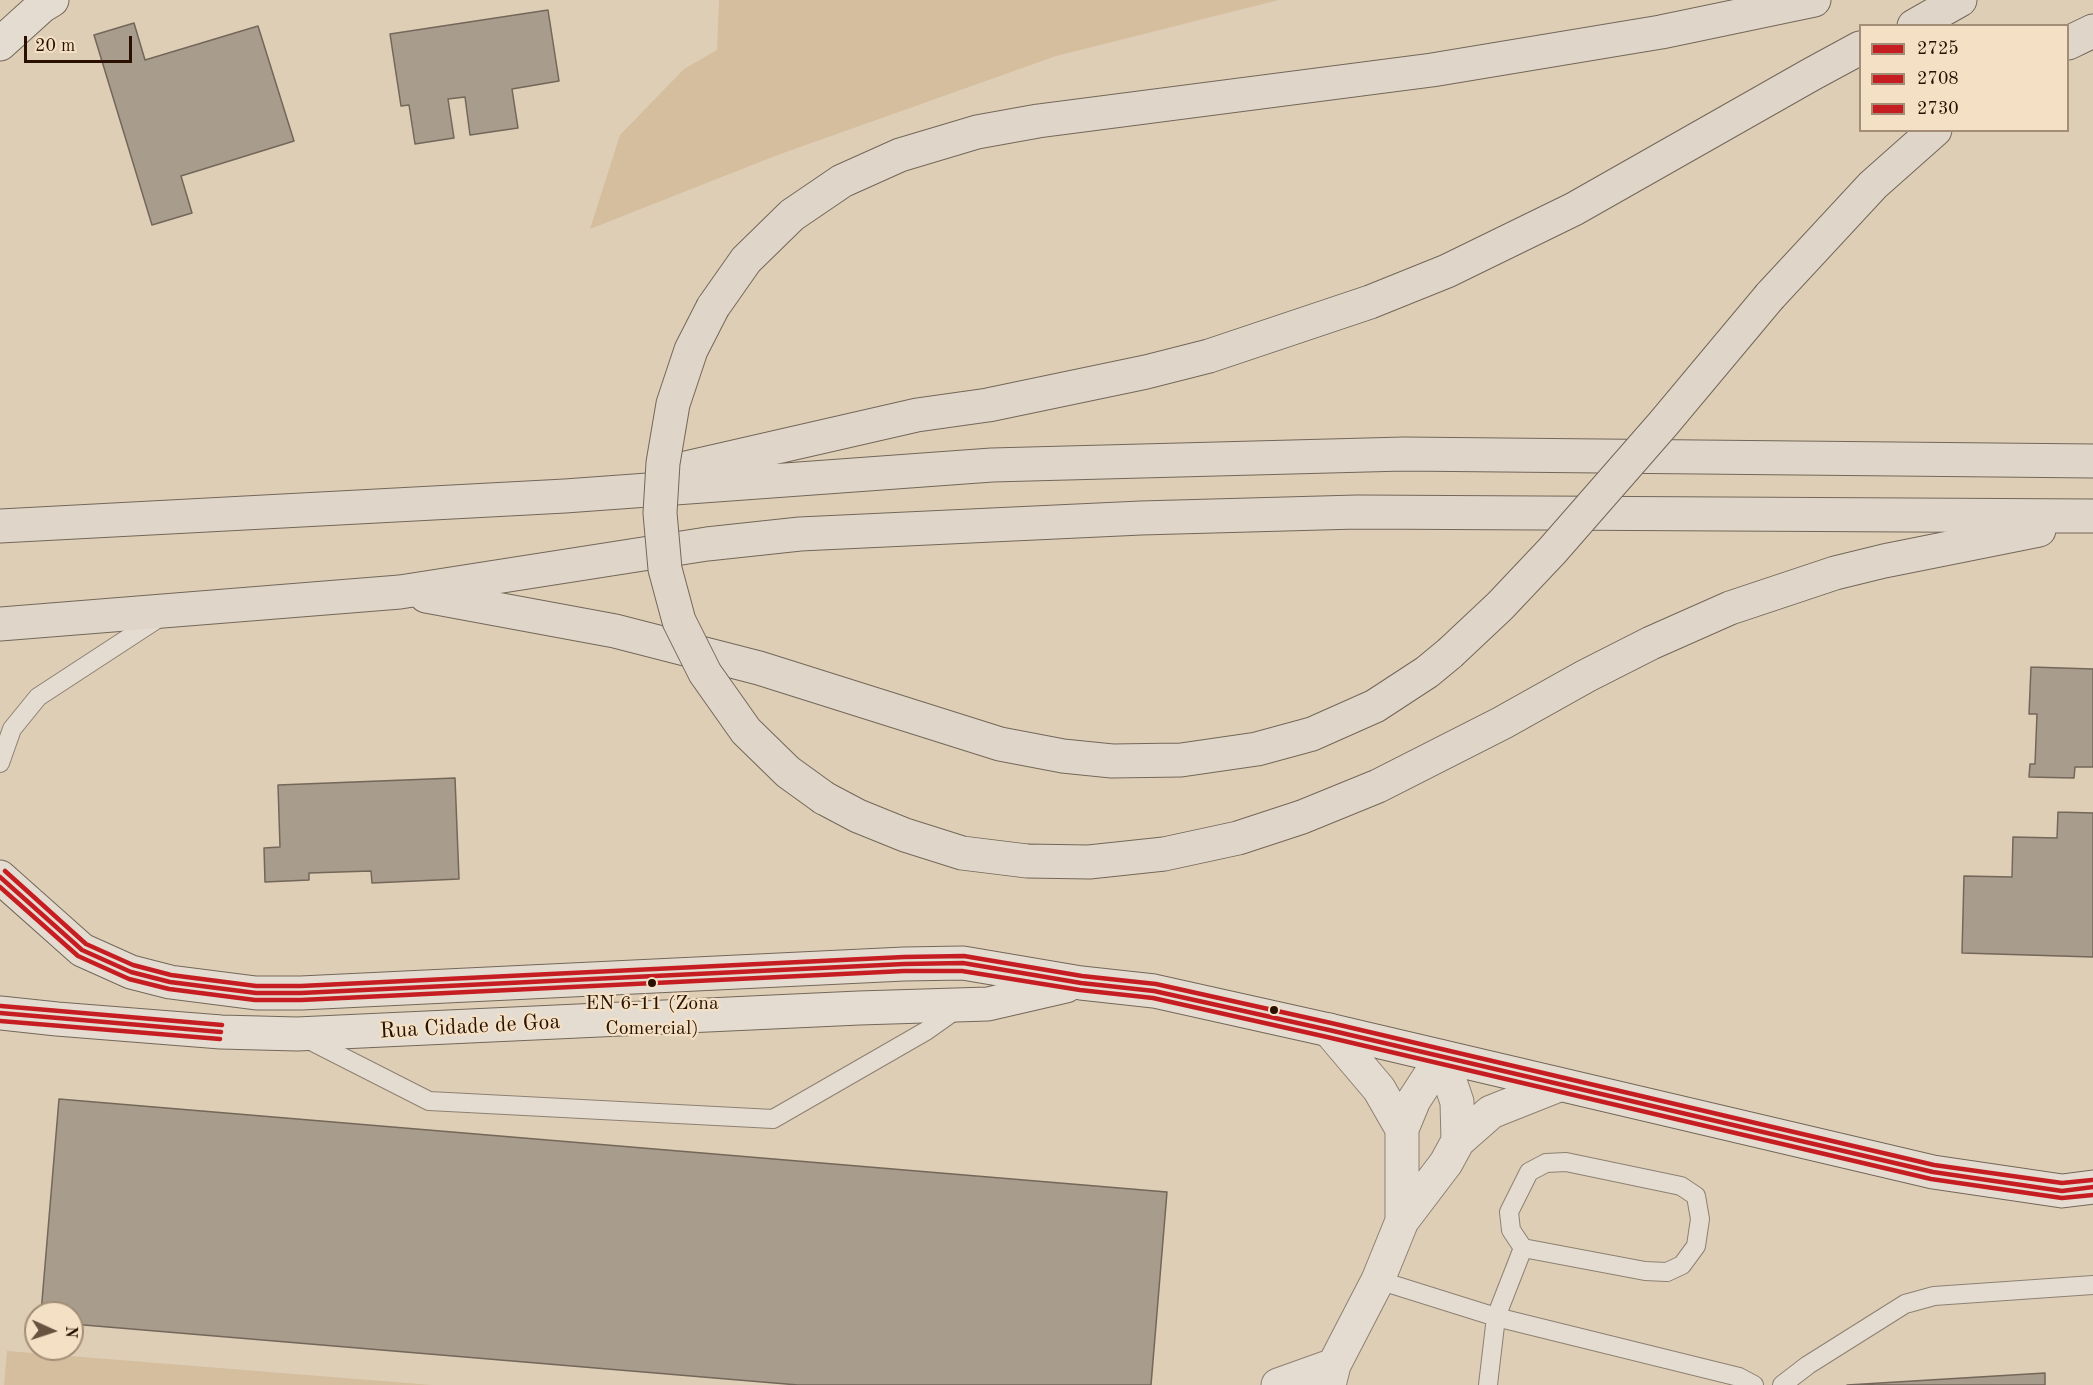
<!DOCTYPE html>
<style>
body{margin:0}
#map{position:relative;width:2093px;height:1385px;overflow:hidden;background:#deceb6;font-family:"Old Standard TT",serif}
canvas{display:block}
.legend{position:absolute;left:1859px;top:24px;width:210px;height:108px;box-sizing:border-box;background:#f4e1c5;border:2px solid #a38d76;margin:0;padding:8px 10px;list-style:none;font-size:18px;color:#291000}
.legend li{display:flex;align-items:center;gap:12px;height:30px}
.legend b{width:30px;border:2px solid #a38d76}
.north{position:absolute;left:24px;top:1301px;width:60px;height:60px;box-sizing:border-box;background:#f4e1c5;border:2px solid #a38d76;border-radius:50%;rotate:93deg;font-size:16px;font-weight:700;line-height:24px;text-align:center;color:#291000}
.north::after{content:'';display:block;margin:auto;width:21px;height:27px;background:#685240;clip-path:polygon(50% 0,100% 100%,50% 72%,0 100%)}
.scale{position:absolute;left:24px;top:36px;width:108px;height:27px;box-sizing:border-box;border:3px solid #291000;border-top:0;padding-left:8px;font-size:18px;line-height:21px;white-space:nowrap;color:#291000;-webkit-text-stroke:4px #f4e1c5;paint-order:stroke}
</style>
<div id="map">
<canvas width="2093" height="1385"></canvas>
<ul class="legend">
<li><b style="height:8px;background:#c61d23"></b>2725</li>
<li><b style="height:8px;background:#c61d23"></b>2708</li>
<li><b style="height:8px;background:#c61d23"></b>2730</li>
</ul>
<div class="north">N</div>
<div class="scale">20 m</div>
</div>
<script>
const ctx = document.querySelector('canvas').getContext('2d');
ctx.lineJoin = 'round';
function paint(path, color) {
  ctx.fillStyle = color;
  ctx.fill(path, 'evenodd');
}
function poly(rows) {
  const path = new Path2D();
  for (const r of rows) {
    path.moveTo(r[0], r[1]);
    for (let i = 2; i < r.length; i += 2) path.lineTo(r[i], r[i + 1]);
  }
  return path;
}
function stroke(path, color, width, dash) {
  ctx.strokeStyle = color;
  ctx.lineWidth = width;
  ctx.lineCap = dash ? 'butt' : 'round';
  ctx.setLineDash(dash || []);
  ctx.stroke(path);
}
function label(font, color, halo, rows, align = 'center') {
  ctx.font = font + ' "Old Standard TT",serif';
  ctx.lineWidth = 4.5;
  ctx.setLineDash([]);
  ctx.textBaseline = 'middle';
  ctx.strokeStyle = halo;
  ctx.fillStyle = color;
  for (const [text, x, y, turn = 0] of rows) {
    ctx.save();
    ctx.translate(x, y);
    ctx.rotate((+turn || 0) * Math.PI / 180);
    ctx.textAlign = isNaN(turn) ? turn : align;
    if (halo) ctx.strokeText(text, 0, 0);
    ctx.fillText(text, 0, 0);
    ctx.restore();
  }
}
paint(poly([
 [719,0,1279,0,1056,56,775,156,590,229,620,135,684,69,717,50],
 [7,1351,432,1385,433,1385,4,1385]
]), '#d5be9e');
const building = poly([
 [548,10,559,81,512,89,518,128,470,135,465,97,448,99,454,138,415,144,409,105,401,106,390,34,548,10],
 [134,23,145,60,258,26,294,141,181,176,192,213,152,225,94,35,134,23],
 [2031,667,2093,669,2093,767,2075,767,2074,778,2029,777,2030,764,2035,764,2037,714,2029,714,2031,667],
 [455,778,459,879,372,883,371,871,309,873,309,880,265,882,264,848,280,847,278,785,455,778],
 [2058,812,2093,813,2093,957,1962,953,1964,876,2012,877,2013,837,2057,838,2058,812],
 [59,1099,1167,1192,1151,1385,798,1385,72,1324,72,1313,41,1313,59,1099],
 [2045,1373,2045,1385,1847,1385,2045,1373]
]);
paint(building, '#a89c8c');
stroke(building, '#736759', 1.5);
const lane = poly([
 [0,763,12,729,38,697,162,616],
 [307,1039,429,1101,773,1119,926,1031,957,1009],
 [1378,1280,1496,1317,1739,1377,1754,1385],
 [1488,1385,1496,1317,1523,1248,1645,1271,1667,1272,1682,1265,1696,1246,1700,1219,1696,1196,1681,1186,1566,1162,1546,1163,1529,1172,1509,1212,1511,1230,1523,1248],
 [1782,1385,1808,1365,1905,1304,1934,1296,2093,1285]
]);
const street = poly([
 [1329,1030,1379,1089,1402,1129,1402,1221],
 [1442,1057,1457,1102,1458,1141],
 [1402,1129,1414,1100,1442,1057],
 [1278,1385,1334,1365],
 [1329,1385,1334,1365,1378,1280,1402,1221,1446,1163,1458,1141,1491,1112,1559,1085]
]);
const secondary = poly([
 [0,44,42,6,52,0],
 [0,877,82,950,131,972,170,982,256,993,301,993,904,964,963,963,1081,983,1154,991,1329,1030,1933,1172,2062,1191,2093,1187],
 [0,1013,57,1019,221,1032,297,1034,859,1008,988,1004,1066,986]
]);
const highway = poly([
 [1914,26,1960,0],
 [2068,43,2093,31],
 [1770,296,1873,185,1935,130],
 [713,307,746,260,792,215,842,181,900,155,977,132,1038,121,1432,70,1661,32,1814,0],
 [668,472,917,415,988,405,1146,372,1209,356,1370,302,1447,271,1574,209,1812,74,1860,48],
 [0,526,565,496,992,465,1404,454,2093,461],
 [426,596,615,631,759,668,1000,744,1063,756,1112,761,1181,760,1257,749,1312,734,1375,706,1427,672,1450,653],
 [0,624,400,592,707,544,800,534,1141,518,1357,512,2093,516],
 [824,798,858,816,905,835,962,853,1027,861,1089,862,1164,854,1238,838,1302,817,1378,786,1502,723,1586,676,1651,643,1730,608,1835,573,1884,561,2039,530]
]);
stroke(lane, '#8d8072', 20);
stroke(street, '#8d8072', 35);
stroke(secondary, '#736759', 35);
stroke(highway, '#736759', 35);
stroke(lane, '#e4dcd0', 18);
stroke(street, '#e4dcd0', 33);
stroke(secondary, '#e4dcd0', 33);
stroke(highway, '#dfd6c9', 33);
const highwayBridge = poly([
 [713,307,691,350,673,404,663,463,660,513,665,569,679,621,705,673,746,731,788,772,824,798],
 [1450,653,1500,606,1552,551,1663,424,1770,296]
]);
stroke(highwayBridge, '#736759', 35, []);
stroke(highwayBridge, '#dfd6c9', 33);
stroke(poly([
 [0,877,82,950,131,972,170,982,256,993,301,993,904,964,963,963,1081,983,1154,991,1329,1030,1933,1172,2062,1191,2093,1187],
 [0,1013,221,1032]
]), '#c61d23', 4.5);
stroke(poly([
 [0,887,78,956,129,979,169,989,255,1000,301,1000,904,971,962,971,1080,990,1153,998,1327,1037,1931,1179,2062,1198,2093,1195],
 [0,1021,220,1039]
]), '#c61d23', 4.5);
stroke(poly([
 [5,871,86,944,133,965,171,975,256,986,301,986,904,957,964,956,1082,976,1156,984,1331,1023,1934,1165,2062,1183,2092,1180],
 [1,1006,222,1025]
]), '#c61d23', 4.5);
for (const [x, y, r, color] of [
 [652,983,5,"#291000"],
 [1274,1010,5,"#291000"]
]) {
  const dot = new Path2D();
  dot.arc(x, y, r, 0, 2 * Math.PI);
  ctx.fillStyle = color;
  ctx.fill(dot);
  stroke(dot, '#f4e1c5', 2);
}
label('20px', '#291000', '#f4e1c5', [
 ["EN 6-11 (Zona",652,1004],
 ["Comercial)",652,1029]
]);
label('22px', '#291000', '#f4e1c5', [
 ["Rua Cidade de Goa",470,1027,-3]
]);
</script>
